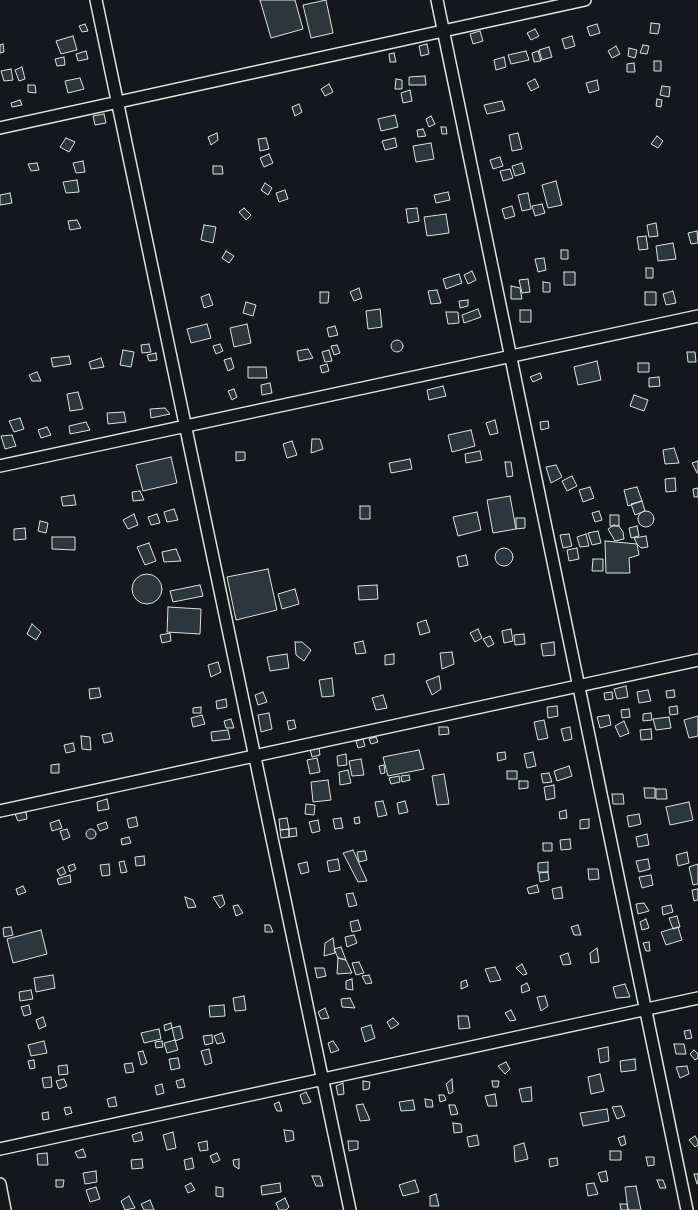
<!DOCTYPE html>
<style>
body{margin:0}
canvas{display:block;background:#14181c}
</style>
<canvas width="698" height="1210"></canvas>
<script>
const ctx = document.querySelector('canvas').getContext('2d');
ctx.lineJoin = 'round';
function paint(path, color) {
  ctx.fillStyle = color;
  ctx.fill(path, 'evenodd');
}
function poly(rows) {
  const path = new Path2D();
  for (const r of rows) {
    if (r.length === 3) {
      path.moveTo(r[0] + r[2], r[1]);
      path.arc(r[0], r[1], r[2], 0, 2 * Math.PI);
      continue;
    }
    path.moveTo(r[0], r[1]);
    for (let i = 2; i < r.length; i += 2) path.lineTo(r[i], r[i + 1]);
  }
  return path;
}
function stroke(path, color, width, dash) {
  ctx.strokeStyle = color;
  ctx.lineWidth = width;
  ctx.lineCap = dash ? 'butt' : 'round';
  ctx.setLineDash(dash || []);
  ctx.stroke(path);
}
const building = poly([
 [260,0,295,0,303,29,271,38,260,0],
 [326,0,333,33,311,38,303,5,326,0],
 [651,23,660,24,658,34,650,33,651,23],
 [85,24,88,31,82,32,79,26,85,24],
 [597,24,600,33,590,36,587,27,597,24],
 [535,29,539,36,531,40,527,33,535,29],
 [480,31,483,41,473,44,470,34,480,31],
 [73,36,77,50,61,54,56,41,73,36],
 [572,36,575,46,565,49,562,39,572,36],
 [3,44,4,52,0,53,0,45,3,44],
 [427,44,429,54,421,56,419,46,427,44],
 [643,45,649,46,647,54,640,53,643,45],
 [616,46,620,54,612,58,608,51,616,46],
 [549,47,552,57,542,60,539,50,549,47],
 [629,48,637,50,635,58,628,56,629,48],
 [86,51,88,59,78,61,76,54,86,51],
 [526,51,529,60,511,64,508,55,526,51],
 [538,51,541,61,534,62,532,53,538,51],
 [394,53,396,62,390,62,389,54,394,53],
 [64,57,65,65,57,66,55,59,64,57],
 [504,57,506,67,496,70,494,60,504,57],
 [654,61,661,61,661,71,654,71,654,61],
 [634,63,635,72,627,72,627,64,634,63],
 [22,67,25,79,19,81,15,70,22,67],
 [11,69,13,80,4,81,1,71,11,69],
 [425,76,426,85,409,85,409,77,425,76],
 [80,78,84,89,68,93,65,81,80,78],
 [396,79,402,80,402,89,395,89,396,79],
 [535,79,539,87,531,91,527,83,535,79],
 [597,80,599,90,589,93,586,83,597,80],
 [329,84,333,92,325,96,321,89,329,84],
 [28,85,35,85,36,93,28,92,28,85],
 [662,86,670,87,669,97,660,95,662,86],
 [410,90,412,101,403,103,401,93,410,90],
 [657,99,662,100,661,107,656,106,657,99],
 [20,100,22,105,12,107,11,103,20,100],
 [502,101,505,110,487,114,484,105,502,101],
 [299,104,302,112,295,116,292,107,299,104],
 [104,114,106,123,95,125,93,116,104,114],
 [395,115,398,127,381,131,378,119,395,115],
 [431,116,435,124,429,127,426,119,431,116],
 [441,127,446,127,447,134,442,134,441,127],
 [423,129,426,136,418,137,417,130,423,129],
 [217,133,218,140,211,145,208,137,217,133],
 [518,133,522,149,512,151,509,135,518,133],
 [657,136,663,141,658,148,651,144,657,136],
 [66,138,75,142,69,152,60,147,66,138],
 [266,138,269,149,260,151,258,139,266,138],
 [395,138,397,147,385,150,382,141,395,138],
 [431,143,434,159,416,162,413,146,431,143],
 [269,154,273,163,264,167,260,158,269,154],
 [500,157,503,166,493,169,490,160,500,157],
 [83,161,85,172,76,173,73,163,83,161],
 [37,163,39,170,31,171,28,164,37,163],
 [522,163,525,173,515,176,512,166,522,163],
 [213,166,222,166,223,174,213,174,213,166],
 [510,169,513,178,503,181,500,171,510,169],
 [77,180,79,192,66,193,63,182,77,180],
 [556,181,562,205,548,208,542,185,556,181],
 [265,183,272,188,268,195,261,190,265,183],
 [285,190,288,199,279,202,276,193,285,190],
 [448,192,450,200,436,203,434,195,448,192],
 [10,193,12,203,0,205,0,195,10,193],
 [528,193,531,209,522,211,518,195,528,193],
 [542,204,545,213,535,216,532,206,542,204],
 [512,206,515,216,505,219,502,209,512,206],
 [244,208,251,215,246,220,239,212,244,208],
 [417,208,419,221,408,223,406,209,417,208],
 [446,214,449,233,427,236,424,217,446,214],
 [77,220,81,228,70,230,68,221,77,220],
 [656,223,658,236,649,237,647,225,656,223],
 [204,225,216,227,213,243,201,240,204,225],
 [697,231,698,243,691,244,688,233,697,231],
 [646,236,648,249,639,250,637,237,646,236],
 [673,243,676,259,658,261,656,246,673,243],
 [561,250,568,250,568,259,561,259,561,250],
 [226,251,234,256,229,263,222,258,226,251],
 [544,258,546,270,538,272,535,259,544,258],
 [646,268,653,268,653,278,646,278,646,268],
 [472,271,476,280,468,284,464,275,472,271],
 [564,272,575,272,575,285,564,285,564,272],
 [459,274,462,283,446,289,443,279,459,274],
 [528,279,530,292,522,293,519,280,528,279],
 [543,282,550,283,550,292,543,292,543,282],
 [511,286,520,288,522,299,511,299,511,286],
 [359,288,362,298,354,301,350,292,359,288],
 [437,290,441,303,431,304,428,291,437,290],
 [673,291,676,303,666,305,663,294,673,291],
 [320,292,329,292,328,303,320,303,320,292],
 [645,292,656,292,656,305,645,305,645,292],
 [209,294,213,305,204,308,201,297,209,294],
 [468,300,468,306,460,308,459,301,468,300],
 [246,302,256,305,253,316,243,313,246,302],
 [380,309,382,327,368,329,366,311,380,309],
 [478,309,481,317,464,323,462,315,478,309],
 [520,310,531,310,531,322,520,322,520,310],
 [446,312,458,312,459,323,448,324,446,312],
 [207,324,211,338,191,343,187,329,207,324],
 [247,324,251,343,234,347,230,328,247,324],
 [335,326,338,335,329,337,327,328,335,326],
 [397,346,6],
 [149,344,151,352,142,353,141,345,149,344],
 [220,344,223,351,216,354,213,346,220,344],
 [337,345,340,353,334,355,331,346,337,345],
 [308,349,313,358,299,361,297,351,308,349],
 [123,350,134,352,131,367,120,365,123,350],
 [329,350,332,361,325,362,322,352,329,350],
 [687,352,695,352,696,362,688,362,687,352],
 [156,353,157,360,149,361,147,355,156,353],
 [69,356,71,364,53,367,51,358,69,356],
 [101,358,104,367,91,369,89,362,101,358],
 [231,358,234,368,228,371,224,360,231,358],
 [597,361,601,380,578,385,574,367,597,361],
 [638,363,649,363,649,372,638,372,638,363],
 [327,364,329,371,322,373,320,366,327,364],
 [248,367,266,367,267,378,248,378,248,367],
 [37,372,41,381,32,381,29,375,37,372],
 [540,373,542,378,533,382,530,377,540,373],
 [659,377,660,386,649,387,649,378,659,377],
 [270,383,272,393,262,395,261,385,270,383],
 [443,386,446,396,429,400,427,390,443,386],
 [234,389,237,397,232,400,228,391,234,389],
 [78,392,83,409,70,411,67,394,78,392],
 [634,395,648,400,644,411,630,406,634,395],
 [165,408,170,414,151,418,150,409,165,408],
 [124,412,126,422,108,424,107,413,124,412],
 [20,418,24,429,14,432,9,421,20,418],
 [495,420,498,433,490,435,486,423,495,420],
 [548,421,549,428,541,430,540,422,548,421],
 [86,422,90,430,70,434,69,426,86,422],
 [47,427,51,435,41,438,38,430,47,427],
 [471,430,475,446,452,452,448,435,471,430],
 [12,435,16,446,5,449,1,436,12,435],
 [312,439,320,439,323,449,311,453,312,439],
 [292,441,297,455,287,458,283,444,292,441],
 [674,448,679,463,665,464,663,450,674,448],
 [480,451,482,460,466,463,465,454,480,451],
 [236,452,245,452,245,460,236,461,236,452],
 [171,457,177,483,143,491,136,465,171,457],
 [410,459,412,469,391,473,389,463,410,459],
 [698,461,698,473,697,473,692,463,698,461],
 [505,462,511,462,513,476,507,477,505,462],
 [556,465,562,477,551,483,546,467,556,465],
 [572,476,577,486,567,491,562,481,572,476],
 [675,478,676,491,666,492,665,479,675,478],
 [590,487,594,498,583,502,579,490,590,487],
 [637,487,642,501,628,506,624,490,637,487],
 [698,488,698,497,694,497,693,489,698,488],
 [140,491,144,500,133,501,132,492,140,491],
 [74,495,76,505,63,506,61,497,74,495],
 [510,496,516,529,493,533,487,500,510,496],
 [642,501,645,511,635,515,631,504,642,501],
 [360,506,370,506,370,519,360,519,360,506],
 [174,509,178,520,167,522,164,512,174,509],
 [599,511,602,520,595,522,592,513,599,511],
 [646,519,8],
 [477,512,481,530,458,536,453,517,477,512],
 [134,514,138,525,128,529,123,520,134,514],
 [157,514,160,523,151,525,148,517,157,514],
 [610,515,619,515,619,526,610,526,610,515],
 [516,518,525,518,525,528,516,529,516,518],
 [40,521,48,523,46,533,38,531,40,521],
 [614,525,619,526,623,532,624,539,615,541,608,529,614,525],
 [637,526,639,536,631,538,629,528,637,526],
 [25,528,26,539,14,540,14,529,25,528],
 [598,531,601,543,592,545,588,533,598,531],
 [569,534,572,546,563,548,560,535,569,534],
 [586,534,589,546,580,547,577,537,586,534],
 [646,536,648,547,641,548,637,544,634,538,646,536],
 [52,537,75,537,75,550,52,549,52,537],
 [605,541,637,544,639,555,629,558,630,573,606,573,605,541],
 [149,543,156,561,145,565,137,547,149,543],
 [577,548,579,559,569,561,567,550,577,548],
 [504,557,9],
 [176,549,181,561,164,562,162,552,176,549],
 [466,555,468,565,459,567,457,557,466,555],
 [593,559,603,559,603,571,592,571,593,559],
 [268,569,277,610,236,620,227,577,268,569],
 [147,589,15],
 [200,585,203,596,173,602,170,591,200,585],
 [377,585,378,599,359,600,358,586,377,585],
 [295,589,299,604,282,609,278,594,295,589],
 [168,607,201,609,200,634,167,632,168,607],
 [426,620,430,632,420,635,417,623,426,620],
 [32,624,41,632,36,640,27,634,32,624],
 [478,629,482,638,475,642,470,633,478,629],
 [511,629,513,641,504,643,502,631,511,629],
 [170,633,171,641,162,643,160,635,170,633],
 [524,634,525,644,515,645,514,635,524,634],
 [490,636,494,644,488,647,483,639,490,636],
 [363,641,366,653,356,654,354,643,363,641],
 [295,642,302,642,311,650,304,661,296,655,295,642],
 [554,642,555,655,543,656,541,644,554,642],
 [452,652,454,664,442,669,440,653,452,652],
 [287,654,289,668,270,671,267,657,287,654],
 [394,654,394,664,385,665,385,655,394,654],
 [218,662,221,672,211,677,208,665,218,662],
 [439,676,441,689,432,695,426,681,439,676],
 [332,678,334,696,322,697,319,680,332,678],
 [626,686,628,697,617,699,614,689,626,686],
 [99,688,101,697,90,699,89,689,99,688],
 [648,690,651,701,639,703,637,692,648,690],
 [674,690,675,697,667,698,666,691,674,690],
 [263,692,267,702,258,705,255,695,263,692],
 [612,692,613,699,605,700,604,693,612,692],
 [383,695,387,708,376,710,372,698,383,695],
 [226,699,227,707,217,709,216,701,226,699],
 [557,706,558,716,548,718,547,707,557,706],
 [677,706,678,714,670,715,669,707,677,706],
 [201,707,201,713,193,713,193,708,201,707],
 [629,709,630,717,622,718,621,710,629,709],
 [269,713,272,729,261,732,258,715,269,713],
 [651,713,652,720,643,721,643,714,651,713],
 [202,715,205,724,193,727,191,718,202,715],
 [609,715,611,725,600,728,597,717,609,715],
 [698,716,698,736,689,738,684,720,698,716],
 [669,717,671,728,656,730,653,719,669,717],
 [231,719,234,728,226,728,224,721,231,719],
 [294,720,296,728,289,730,287,721,294,720],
 [544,720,548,738,538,740,534,722,544,720],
 [624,721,629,733,620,737,615,726,624,721],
 [439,727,448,727,449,734,439,735,439,727],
 [570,727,572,739,564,741,561,729,570,727],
 [651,729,652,739,641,740,640,730,651,729],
 [228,730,230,739,212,741,211,732,228,730],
 [111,733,113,741,104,743,102,735,111,733],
 [81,736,90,737,91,750,82,749,81,736],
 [376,737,378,742,371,744,369,739,376,737],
 [363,739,365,746,358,748,356,741,363,739],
 [73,743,75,751,66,753,64,745,73,743],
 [319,747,320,755,312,757,310,749,319,747],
 [419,750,424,769,388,776,383,757,419,750],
 [505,752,506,759,498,761,497,753,505,752],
 [533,752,536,766,527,768,524,754,533,752],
 [346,754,347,765,338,766,337,756,346,754],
 [317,758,320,772,310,774,307,760,317,758],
 [361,759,364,775,352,776,349,761,361,759],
 [59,764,59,773,51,773,51,765,59,764],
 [384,765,385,773,381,774,379,766,384,765],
 [569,766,572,776,557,781,554,771,569,766],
 [348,770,351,783,340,785,339,772,348,770],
 [507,771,517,771,517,779,507,779,507,771],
 [549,773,552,782,543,783,541,774,549,773],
 [444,774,449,804,437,805,432,776,444,774],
 [409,775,410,780,402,782,401,776,409,775],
 [399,776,400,782,391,784,389,778,399,776],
 [328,780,331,800,313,802,311,782,328,780],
 [519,781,528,781,528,788,519,789,519,781],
 [554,785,555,798,546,800,544,787,554,785],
 [644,788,655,788,655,798,645,798,644,788],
 [656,789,666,789,667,799,656,799,656,789],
 [612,794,623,794,624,804,613,804,612,794],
 [107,799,109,809,98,811,97,802,107,799],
 [383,801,387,815,378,817,375,802,383,801],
 [405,801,408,812,399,814,397,803,405,801],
 [689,802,693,820,670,825,666,807,689,802],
 [306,804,315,805,314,815,305,814,306,804],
 [566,810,567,818,560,819,559,812,566,810],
 [26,812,27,819,18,821,15,814,26,812],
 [639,814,641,824,629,827,627,816,639,814],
 [136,817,138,826,129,828,127,819,136,817],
 [359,817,360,823,355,824,354,818,359,817],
 [287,818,289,829,280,830,279,819,287,818],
 [341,818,343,828,335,829,333,819,341,818],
 [589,819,589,828,580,829,580,820,589,819],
 [59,820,62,828,52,831,50,823,59,820],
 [318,820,320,831,312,833,309,822,318,820],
 [106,822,108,828,100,831,97,825,106,822],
 [296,828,297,836,289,837,289,829,296,828],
 [67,829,70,837,63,840,60,831,67,829],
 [289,829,289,837,281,838,280,830,289,829],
 [91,834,5],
 [647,834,649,845,638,847,636,837,647,834],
 [129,837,131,843,122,845,121,839,129,837],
 [570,839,571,849,561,850,560,840,570,839],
 [543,843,552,843,552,851,543,851,543,843],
 [353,850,367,881,358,882,343,853,353,850],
 [365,851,367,860,359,862,357,852,365,851],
 [687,852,689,863,678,866,676,855,687,852],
 [144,856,145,865,136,866,135,857,144,856],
 [338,859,340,870,329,872,327,861,338,859],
 [648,859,650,869,639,872,636,861,648,859],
 [124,861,127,872,121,873,119,862,124,861],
 [307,862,309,872,301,874,298,864,307,862],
 [548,862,548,872,538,872,538,863,548,862],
 [74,864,76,869,70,872,68,866,74,864],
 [109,864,110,875,102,876,100,865,109,864],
 [698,864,698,884,693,885,689,867,698,864],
 [63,867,66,873,60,876,57,870,63,867],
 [588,869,598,869,599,879,589,880,588,869],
 [548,872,549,880,540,882,539,873,548,872],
 [70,875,71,882,59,885,57,879,70,875],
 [651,875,653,885,642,888,639,877,651,875],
 [537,885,539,892,529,894,527,888,537,885],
 [23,886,26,892,18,895,16,889,23,886],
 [561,887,563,898,554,899,552,889,561,887],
 [698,889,698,900,694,901,692,890,698,889],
 [353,893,357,905,349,907,346,894,353,893],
 [222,895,225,904,220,908,213,897,222,895],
 [185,897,193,900,196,907,188,908,185,897],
 [644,903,649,911,638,914,636,904,644,903],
 [238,905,243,913,236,916,233,906,238,905],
 [671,905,673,912,663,915,662,907,671,905],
 [677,916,680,927,673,929,669,918,677,916],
 [646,919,649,928,642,930,640,922,646,919],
 [358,920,361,930,352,932,350,922,358,920],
 [265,925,270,925,273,932,265,932,265,925],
 [578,925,581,935,574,935,571,927,578,925],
 [11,927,13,935,4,937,3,928,11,927],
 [678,927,682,940,666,945,661,932,678,927],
 [41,930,47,954,13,963,7,939,41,930],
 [354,935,357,943,347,947,345,937,354,935],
 [333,938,335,953,324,956,325,943,333,938],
 [649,942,650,951,646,951,643,943,649,942],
 [341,947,346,960,338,958,334,949,341,947],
 [597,948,599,962,591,963,590,953,597,948],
 [568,953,571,964,563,965,560,956,568,953],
 [338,958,346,960,352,973,337,974,338,958],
 [359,962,364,973,356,975,352,963,359,962],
 [522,964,527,974,523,975,516,968,522,964],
 [495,967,501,980,490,982,485,969,495,967],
 [315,968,324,968,326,976,317,978,315,968],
 [53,975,55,988,36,992,34,978,53,975],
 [369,975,372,983,366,984,362,976,369,975],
 [352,979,353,990,346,989,346,981,352,979],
 [466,980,468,986,461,989,461,982,466,980],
 [527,983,530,990,522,993,521,986,527,983],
 [625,984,630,997,616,998,613,987,625,984],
 [31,990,33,999,20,1001,19,992,31,990],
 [244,996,246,1010,235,1011,233,998,244,996],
 [545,996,548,1006,541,1011,537,997,545,996],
 [350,998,355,1008,342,1007,341,999,350,998],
 [29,1005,31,1014,24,1016,21,1007,29,1005],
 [224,1005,225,1016,210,1017,209,1006,224,1005],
 [325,1008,329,1018,321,1019,318,1012,325,1008],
 [511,1010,516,1020,510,1021,505,1013,511,1010],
 [458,1016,468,1016,470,1028,459,1029,458,1016],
 [43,1017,46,1026,39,1029,36,1020,43,1017],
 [393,1018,399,1024,391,1029,387,1022,393,1018],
 [171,1023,172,1028,165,1031,164,1025,171,1023],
 [371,1025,375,1038,365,1042,361,1028,371,1025],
 [180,1026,183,1038,175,1041,172,1028,180,1026],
 [159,1029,161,1039,144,1043,141,1033,159,1029],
 [690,1030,692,1038,686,1039,684,1031,690,1030],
 [222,1033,225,1042,217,1044,214,1036,222,1033],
 [212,1035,213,1043,205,1045,203,1036,212,1035],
 [175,1040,178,1050,167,1053,164,1043,175,1040],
 [44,1041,47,1053,31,1056,28,1045,44,1041],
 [162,1041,163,1047,156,1048,155,1042,162,1041],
 [333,1041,339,1050,331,1053,328,1043,333,1041],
 [674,1044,684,1044,686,1054,676,1054,674,1044],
 [608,1047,609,1061,600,1063,598,1049,608,1047],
 [209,1049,212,1063,205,1065,201,1051,209,1049],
 [694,1050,698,1054,698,1058,695,1060,690,1054,694,1050],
 [143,1051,147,1063,141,1065,138,1052,143,1051],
 [178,1058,180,1068,171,1070,169,1059,178,1058],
 [635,1059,636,1070,621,1072,620,1061,635,1059],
 [34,1060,35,1068,30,1069,28,1061,34,1060],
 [506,1062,510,1069,505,1074,498,1066,506,1062],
 [132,1063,134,1072,126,1073,124,1064,132,1063],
 [67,1065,68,1074,59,1075,58,1066,67,1065],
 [687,1066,689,1074,680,1078,676,1067,687,1066],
 [600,1074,604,1091,591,1094,588,1077,600,1074],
 [51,1077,52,1087,44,1088,42,1078,51,1077],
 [64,1079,67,1086,59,1089,56,1081,64,1079],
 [183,1079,185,1087,178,1088,176,1081,183,1079],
 [452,1079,453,1092,449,1094,446,1084,452,1079],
 [363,1081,370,1082,369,1089,363,1090,363,1081],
 [492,1081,499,1081,498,1087,493,1087,492,1081],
 [343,1083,344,1094,338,1095,336,1086,343,1083],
 [162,1084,164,1093,157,1095,155,1086,162,1084],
 [531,1087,532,1101,522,1102,519,1089,531,1087],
 [306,1092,311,1102,303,1104,300,1095,306,1092],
 [495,1094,497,1106,488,1106,485,1096,495,1094],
 [439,1095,444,1095,446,1100,440,1102,439,1095],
 [115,1097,117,1106,109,1107,107,1099,115,1097],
 [425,1099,432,1100,433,1107,426,1107,425,1099],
 [413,1100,415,1110,401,1111,399,1102,413,1100],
 [279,1102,282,1111,277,1111,274,1104,279,1102],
 [363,1104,370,1120,360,1121,356,1105,363,1104],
 [449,1105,455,1105,458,1114,451,1115,449,1105],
 [621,1106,625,1116,617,1119,612,1107,621,1106],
 [70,1107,72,1113,66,1115,64,1108,70,1107],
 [607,1109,609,1121,583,1126,580,1113,607,1109],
 [48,1112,49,1119,43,1120,42,1113,48,1112],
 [453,1123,461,1124,462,1132,454,1133,453,1123],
 [284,1130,293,1131,294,1140,286,1142,284,1130],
 [141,1132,143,1140,134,1142,132,1135,141,1132],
 [173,1132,176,1148,167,1150,163,1135,173,1132],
 [477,1135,479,1145,469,1147,467,1137,477,1135],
 [624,1136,626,1144,621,1146,618,1138,624,1136],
 [695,1136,698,1141,698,1145,695,1147,689,1140,695,1136],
 [207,1141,208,1150,200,1151,198,1143,207,1141],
 [348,1141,358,1141,358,1149,349,1151,348,1141],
 [524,1143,528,1159,515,1162,514,1146,524,1143],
 [83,1149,86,1157,78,1158,75,1152,83,1149],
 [610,1151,621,1151,621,1160,610,1160,610,1151],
 [47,1153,48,1165,38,1165,37,1154,47,1153],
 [217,1153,220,1160,213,1163,210,1156,217,1153],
 [646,1157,654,1157,654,1165,648,1166,646,1157],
 [192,1158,194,1168,186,1170,184,1160,192,1158],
 [557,1158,558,1165,550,1167,549,1159,557,1158],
 [142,1159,143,1168,132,1169,131,1160,142,1159],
 [239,1159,239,1169,234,1166,233,1160,239,1159],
 [96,1171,97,1182,85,1184,83,1173,96,1171],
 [606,1171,608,1181,601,1182,598,1173,606,1171],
 [694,1174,698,1174,698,1184,697,1184,694,1174],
 [312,1176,320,1176,323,1186,316,1186,312,1176],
 [56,1180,64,1180,63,1187,56,1187,56,1180],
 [415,1180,419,1192,403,1196,399,1185,415,1180],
 [657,1180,663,1180,666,1188,660,1188,657,1180],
 [191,1183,195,1190,188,1193,185,1186,191,1183],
 [280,1183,281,1192,262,1195,261,1186,280,1183],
 [594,1183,598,1194,588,1196,586,1184,594,1183],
 [636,1186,641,1210,628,1210,625,1187,636,1186],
 [96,1187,100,1199,90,1202,86,1190,96,1187],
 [216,1187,223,1188,223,1197,216,1196,216,1187],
 [436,1194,439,1206,430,1206,430,1196,436,1194],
 [129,1196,135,1208,125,1210,121,1201,129,1196],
 [285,1198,289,1207,286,1210,279,1210,276,1203,285,1198],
 [150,1200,154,1210,144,1210,141,1204,150,1200],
 [620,1204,627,1204,628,1210,621,1210,620,1204]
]);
paint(building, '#2c363c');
stroke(building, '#d8e6dc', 1);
const minor = poly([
 [96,0,350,1210],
 [437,0,687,1210],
 [0,128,585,0],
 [0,466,698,316],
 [0,811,698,660],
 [0,1149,698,998],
 [0,1184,5,1210]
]);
stroke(minor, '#d8e6dc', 14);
stroke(minor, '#14181c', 11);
</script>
